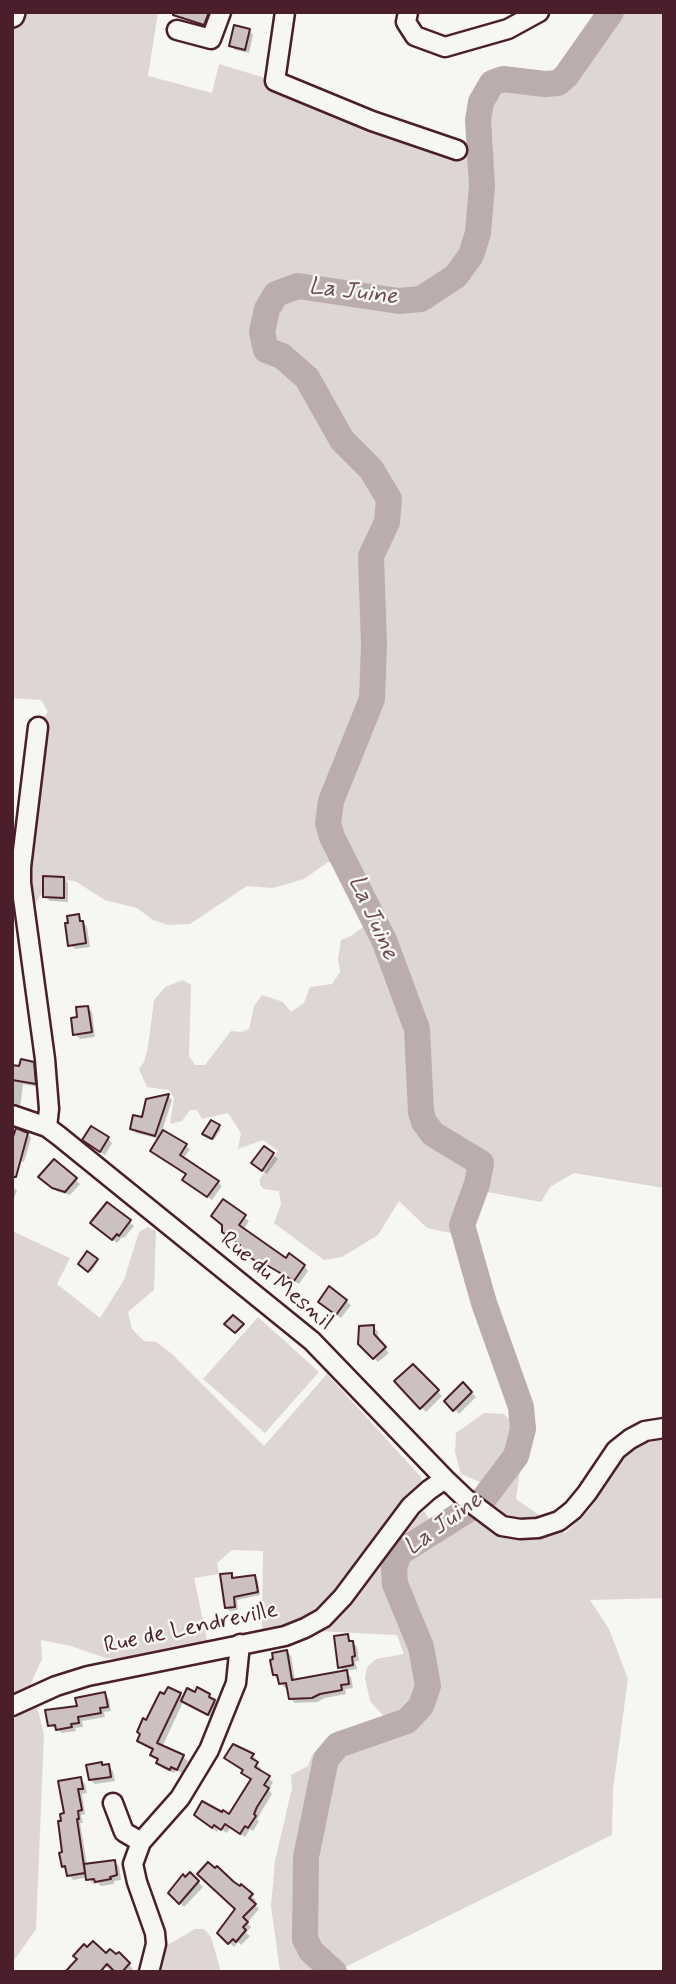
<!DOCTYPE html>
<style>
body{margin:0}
#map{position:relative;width:676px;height:1984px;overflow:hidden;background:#f6f6f2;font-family:Mynerve,sans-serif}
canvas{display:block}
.frame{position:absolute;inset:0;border:14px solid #4a1f2b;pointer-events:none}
</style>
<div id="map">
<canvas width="676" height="1984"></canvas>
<div class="frame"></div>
</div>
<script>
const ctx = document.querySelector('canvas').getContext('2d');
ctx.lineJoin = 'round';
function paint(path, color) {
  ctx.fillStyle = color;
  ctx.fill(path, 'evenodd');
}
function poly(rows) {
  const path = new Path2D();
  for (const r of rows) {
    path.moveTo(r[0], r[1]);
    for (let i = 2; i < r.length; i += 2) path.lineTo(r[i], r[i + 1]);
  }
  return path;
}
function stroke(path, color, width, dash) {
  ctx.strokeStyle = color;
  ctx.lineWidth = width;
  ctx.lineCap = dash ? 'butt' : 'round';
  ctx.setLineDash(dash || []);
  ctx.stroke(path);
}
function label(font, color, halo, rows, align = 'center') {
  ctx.font = font + ' Mynerve,sans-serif';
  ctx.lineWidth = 5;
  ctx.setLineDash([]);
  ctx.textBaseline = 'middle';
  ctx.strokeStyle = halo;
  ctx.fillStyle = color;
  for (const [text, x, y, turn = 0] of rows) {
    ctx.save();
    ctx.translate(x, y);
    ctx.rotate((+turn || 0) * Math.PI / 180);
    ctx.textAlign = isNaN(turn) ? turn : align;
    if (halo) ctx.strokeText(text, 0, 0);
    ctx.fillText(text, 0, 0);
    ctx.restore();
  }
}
paint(poly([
 [12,12,158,12,148,76,212,93,219,64,275,81,457,150,467,146,466,116,472,98,490,76,509,72,545,77,557,74,596,12,664,12,664,1188,574,1173,550,1187,541,1202,482,1191,480,1204,472,1225,455,1234,427,1228,399,1201,378,1235,342,1257,324,1260,274,1223,281,1204,279,1191,264,1189,260,1185,260,1179,278,1151,263,1140,238,1149,241,1133,228,1113,202,1119,197,1110,190,1110,182,1121,170,1124,174,1098,169,1090,147,1087,139,1069,144,1062,148,1047,154,1000,165,987,183,980,191,985,189,1056,195,1065,205,1065,231,1031,241,1032,249,1029,254,1006,262,995,283,1002,291,1012,304,1003,310,987,332,984,340,972,338,958,341,940,351,936,378,916,374,891,356,871,328,862,304,879,273,888,247,886,190,924,168,925,153,920,137,908,105,900,75,881,62,880,40,896,34,907,24,907,18,894,12,890,12,827,16,828,26,820,39,722,48,712,41,700,12,698],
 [148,1227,156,1231,154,1290,128,1312,132,1329,144,1341,156,1342,171,1353,264,1446,327,1374,421,1477,422,1489,395,1538,424,1511,439,1534,466,1515,470,1522,495,1500,480,1482,461,1474,455,1452,456,1433,484,1413,504,1414,525,1436,516,1499,565,1533,589,1510,631,1447,664,1439,664,1598,590,1600,609,1629,628,1679,613,1789,612,1835,335,1972,280,1972,271,1906,275,1861,292,1788,291,1775,308,1766,312,1755,337,1731,388,1721,370,1701,365,1678,367,1667,376,1659,404,1654,397,1635,316,1631,262,1634,263,1551,232,1550,217,1563,219,1574,194,1578,208,1644,123,1659,105,1658,71,1646,41,1640,42,1659,31,1683,44,1734,36,1929,13,1962,12,1972,12,1231,70,1258,57,1284,100,1318,124,1280,139,1232],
 [258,1317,319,1372,265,1433,203,1379],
 [195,1929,204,1929,211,1937,221,1972,158,1972,159,1962,166,1946]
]), '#ddd6d5');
paint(poly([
 [187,12,212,12,206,26,187,19],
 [249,30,253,35,249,53,235,50,231,46],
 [64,878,68,883,68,902,50,901,45,896],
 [78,916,87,927,90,947,75,949,70,945],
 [88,1008,92,1012,95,1037,80,1039,75,1034,79,1019],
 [33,1063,37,1068,39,1087,23,1084,20,1108,12,1108,12,1067,21,1068],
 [168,1096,172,1100,162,1131,190,1149,183,1159,222,1186,212,1200,184,1180,188,1175,152,1151,160,1139,136,1133,132,1129,143,1119,148,1101],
 [211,1122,221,1129,214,1140,206,1135],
 [28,1134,31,1138,24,1162,12,1158,12,1138],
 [108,1138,112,1143,105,1155,89,1144],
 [264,1148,278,1159,267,1174,258,1168],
 [54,1161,80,1184,70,1195,58,1192,47,1183],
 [12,1186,17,1191,12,1202],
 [223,1202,249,1221,243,1230,286,1260,304,1266,308,1271,299,1284,268,1266,267,1268,244,1253],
 [107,1204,134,1226,124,1238,122,1237,117,1243,97,1227],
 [88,1254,98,1262,91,1272,80,1264],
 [346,1301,351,1305,341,1318,324,1306],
 [374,1327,378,1332,378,1341,389,1353,378,1362,360,1343],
 [413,1366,442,1396,426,1412,397,1381],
 [463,1385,476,1397,459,1414,447,1401],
 [231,1575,234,1578,255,1577,258,1581,260,1595,237,1600,238,1610,230,1611,226,1608],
 [347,1636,357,1647,359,1661,355,1661,357,1669,345,1671,351,1677,353,1688,345,1689,346,1694,325,1698,317,1702,295,1703,291,1699,289,1687,285,1688,274,1675,287,1652,291,1656,295,1681,345,1672,340,1667],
 [105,1694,109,1699,111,1711,104,1712,105,1717,82,1721,83,1727,75,1728,76,1731,62,1733,50,1725],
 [180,1694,184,1698,196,1694,209,1695,219,1706,213,1718,183,1702,162,1747,183,1757,188,1761,182,1773,176,1770,174,1773,162,1768,158,1763,159,1761,152,1755,154,1750,139,1741,147,1722],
 [253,1755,257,1760,255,1763,261,1768,259,1772,273,1782,269,1790,272,1794,261,1812,257,1820,259,1821,253,1831,250,1829,245,1837,230,1828,227,1833,219,1828,217,1832,201,1819,230,1816,252,1780,243,1773,244,1771,231,1762],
 [108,1766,113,1771,115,1781,95,1784,90,1780,103,1767],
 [80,1779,85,1784,87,1793,82,1794,85,1814,81,1815,83,1823,80,1823,87,1865,114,1862,119,1866,121,1880,114,1881,114,1884,101,1886,98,1883,93,1884,88,1877,73,1880,63,1866,64,1822],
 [190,1874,203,1887,184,1907,170,1893],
 [233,1883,242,1887,251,1896,256,1900,253,1903,259,1909,247,1923,251,1927,246,1933,250,1936,241,1945,238,1942,234,1947,219,1933,237,1909],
 [119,1954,133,1969,130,1972,112,1972,104,1965,106,1956,116,1957]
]), '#0003');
stroke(poly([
 [334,1972,311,1951,305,1939,306,1857,326,1759,338,1745,407,1721,421,1706,428,1686,421,1647,395,1584,394,1568,399,1553,482,1501,516,1456,523,1429,521,1407,484,1303,462,1225,477,1184,481,1163,433,1134,424,1122,421,1112,417,1029,384,940,332,837,328,823,331,801,372,699,374,645,371,556,387,522,389,499,371,469,342,440,307,378,282,356,266,350,262,332,267,309,276,294,298,286,399,301,421,299,456,276,471,255,478,233,482,186,478,120,481,102,492,83,503,79,545,84,558,83,566,76,611,12]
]), '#bbadae', 26);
const building = poly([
 [173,12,209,12,204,25,173,15,173,12],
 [234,25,250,29,245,50,229,46,234,25],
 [43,876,64,877,64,898,43,897,43,876],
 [79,914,80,921,83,921,86,943,68,946,65,923,68,923,67,916,79,914],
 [88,1006,92,1032,73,1035,71,1018,77,1017,76,1007,88,1006],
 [21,1059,34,1062,36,1084,12,1080,12,1065,19,1066,21,1059],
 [169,1094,155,1136,130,1129,133,1115,142,1117,146,1099,169,1094],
 [211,1120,220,1125,212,1139,202,1134,211,1120],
 [91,1126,109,1137,100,1152,82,1140,91,1126],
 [16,1128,28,1133,16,1177,12,1177,12,1140,16,1128],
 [163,1130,187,1144,180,1155,219,1181,207,1197,182,1180,186,1174,150,1151,163,1130],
 [264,1146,274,1153,262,1171,251,1163,264,1146],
 [54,1159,77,1178,65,1192,52,1188,38,1177,54,1159],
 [223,1199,246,1215,239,1225,286,1258,289,1253,305,1265,294,1281,263,1263,261,1265,237,1248,240,1245,222,1232,222,1225,211,1216,223,1199],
 [107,1202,131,1220,119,1236,117,1234,112,1240,90,1223,107,1202],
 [87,1251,98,1259,88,1272,78,1264,87,1251],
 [329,1286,347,1300,336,1315,318,1302,329,1286],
 [233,1315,244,1324,235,1333,224,1324,233,1315],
 [374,1325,374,1334,386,1347,373,1359,358,1344,359,1326,374,1325],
 [413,1364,439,1390,420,1409,394,1381,413,1364],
 [463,1382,472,1392,453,1411,444,1401,463,1382],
 [232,1573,232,1578,255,1575,258,1592,234,1597,235,1607,225,1608,220,1574,232,1573],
 [348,1634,349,1641,353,1641,355,1656,352,1657,353,1665,338,1668,334,1636,348,1634],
 [287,1650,292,1680,347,1670,349,1684,341,1685,342,1690,320,1694,312,1698,289,1699,286,1683,279,1684,277,1675,273,1675,270,1660,273,1659,272,1653,287,1650],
 [168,1687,181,1693,157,1743,184,1755,177,1770,171,1767,170,1770,156,1763,158,1759,150,1755,153,1749,137,1741,140,1734,137,1732,143,1718,146,1720,160,1692,164,1694,168,1687],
 [197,1687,210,1694,209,1697,215,1700,208,1715,181,1701,187,1688,195,1692,197,1687],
 [105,1692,108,1707,100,1708,101,1713,78,1717,79,1723,71,1724,72,1727,56,1730,55,1725,48,1726,45,1710,77,1706,75,1698,105,1692],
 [233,1744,254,1754,251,1758,258,1762,255,1767,270,1776,264,1785,269,1788,257,1807,254,1814,256,1816,248,1828,245,1826,240,1834,225,1824,221,1830,214,1825,212,1828,194,1815,202,1801,222,1812,223,1810,229,1814,251,1779,241,1773,243,1770,224,1758,233,1744],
 [102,1762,102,1765,109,1764,111,1777,89,1780,86,1765,102,1762],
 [81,1777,83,1789,78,1789,82,1810,78,1811,79,1819,77,1819,85,1873,67,1876,65,1866,62,1867,59,1853,62,1852,58,1821,61,1821,60,1814,64,1813,58,1781,81,1777],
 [115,1860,117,1875,110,1877,111,1879,95,1882,94,1879,86,1880,84,1864,115,1860],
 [208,1862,215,1868,217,1866,234,1882,240,1886,241,1884,253,1894,249,1898,256,1904,243,1917,248,1922,243,1927,246,1930,236,1942,233,1939,228,1944,217,1933,235,1909,197,1874,208,1862],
 [190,1872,199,1881,179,1904,168,1893,183,1874,185,1877,190,1872],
 [93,1941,106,1953,110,1949,116,1954,119,1952,130,1963,122,1972,115,1972,107,1964,100,1972,65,1972,77,1959,73,1956,84,1944,87,1947,93,1941]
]);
paint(building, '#ccc1c0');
stroke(building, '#4a1f2b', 2);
const minor = poly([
 [285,12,275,81,372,121,457,150],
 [408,12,406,22,415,36,445,47,508,29,539,12],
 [177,30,211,39,221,12],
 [38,727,21,867,21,883,45,1059,49,1109,47,1127],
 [12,1115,47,1127,59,1136,312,1341,445,1479,466,1499,502,1526,520,1529,538,1528,559,1521,573,1510,587,1493,616,1450,630,1439,645,1431,664,1428],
 [12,1706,56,1686,88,1676,285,1636,305,1628,323,1618,343,1597,411,1506,429,1490,445,1479],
 [113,1803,124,1832,141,1842],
 [149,1972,156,1944,155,1933,137,1882,133,1864,141,1842,180,1798,209,1750,236,1683,240,1644]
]);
const major = poly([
 [12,15,13,12]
]);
stroke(minor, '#4a1f2b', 23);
stroke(major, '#4a1f2b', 28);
stroke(minor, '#f6f6f2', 18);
stroke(major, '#f6f6f2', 23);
label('23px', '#4a1f2b', '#f6f6f2', [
 ["Rue du Mesnil",276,1282,40],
 ["Rue de Lendreville",191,1629,-12]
]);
label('italic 24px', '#6c4a52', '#f6f6f2', [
 ["La Juine",353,293,7],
 ["La Juine",372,918,66],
 ["La Juine",444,1525,-36]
]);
</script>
